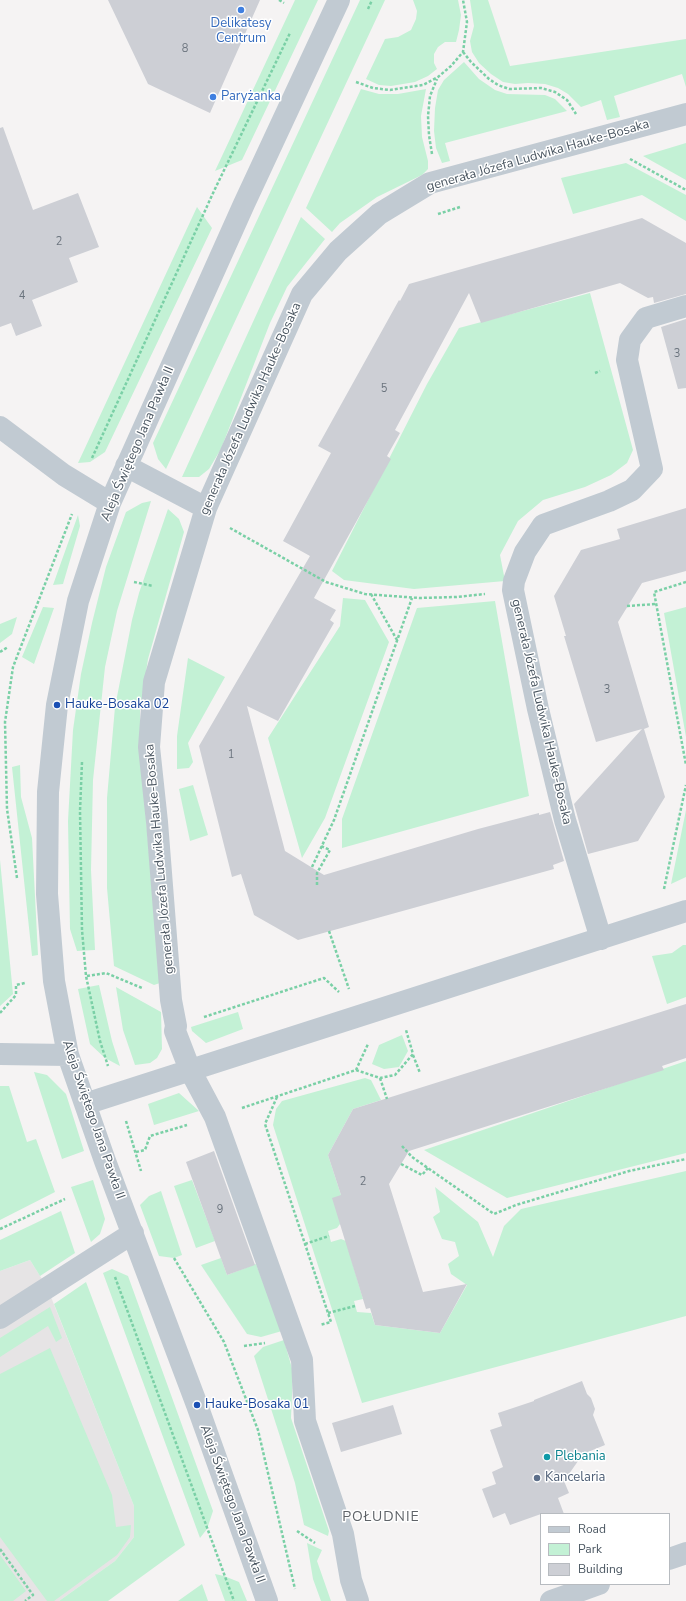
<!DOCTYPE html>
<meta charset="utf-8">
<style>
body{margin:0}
#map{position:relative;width:686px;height:1601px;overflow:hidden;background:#f5f3f3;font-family:"Nunito Sans",sans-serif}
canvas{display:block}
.legend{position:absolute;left:540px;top:1513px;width:130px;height:72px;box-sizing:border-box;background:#fff;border:1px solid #b7bbc0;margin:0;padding:5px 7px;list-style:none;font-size:12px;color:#4a5661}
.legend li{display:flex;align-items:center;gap:8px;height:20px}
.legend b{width:20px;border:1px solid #b7bbc0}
</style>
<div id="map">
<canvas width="686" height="1601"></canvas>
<ul class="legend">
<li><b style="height:5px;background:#c1cad2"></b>Road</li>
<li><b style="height:11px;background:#c3f1d5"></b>Park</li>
<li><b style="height:11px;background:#cdcfd5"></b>Building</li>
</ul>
</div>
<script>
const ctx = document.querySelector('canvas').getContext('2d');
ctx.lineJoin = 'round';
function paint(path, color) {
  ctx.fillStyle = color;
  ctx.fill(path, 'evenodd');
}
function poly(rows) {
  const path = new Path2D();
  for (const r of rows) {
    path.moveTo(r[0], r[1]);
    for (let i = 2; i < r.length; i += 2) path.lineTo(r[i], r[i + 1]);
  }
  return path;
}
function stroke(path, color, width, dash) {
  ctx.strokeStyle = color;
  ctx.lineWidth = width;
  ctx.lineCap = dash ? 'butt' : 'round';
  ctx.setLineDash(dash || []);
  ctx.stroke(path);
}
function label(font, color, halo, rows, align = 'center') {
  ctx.font = font + ' "Nunito Sans",sans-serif';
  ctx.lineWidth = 3;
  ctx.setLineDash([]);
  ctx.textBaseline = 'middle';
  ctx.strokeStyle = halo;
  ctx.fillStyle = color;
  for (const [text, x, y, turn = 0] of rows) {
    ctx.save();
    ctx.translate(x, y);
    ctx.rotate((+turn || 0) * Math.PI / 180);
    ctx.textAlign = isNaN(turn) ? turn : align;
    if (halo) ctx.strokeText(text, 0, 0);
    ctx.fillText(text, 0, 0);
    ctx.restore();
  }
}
paint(poly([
 [30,1260,47,1287,134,1506,134,1537,115,1561,59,1601,0,1601,0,1271]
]), '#e6e4e5');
paint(poly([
 [295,0,318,0,242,160,215,171],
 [360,0,385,0,166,469,158,459,153,443],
 [413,0,458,0,461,15,459,30,456,42,445,42,438,47,434,54,434,63,437,69,428,76,415,82,391,86,379,85,366,79,385,39,398,37,411,30,416,19,417,11],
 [470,0,488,0,510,66,686,39,686,87,682,74,614,96,620,117,607,120,601,100,581,107,568,94,558,88,545,84,528,83,515,84,503,82,491,74,479,63,472,52,470,41,474,26],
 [464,62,479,79,495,90,507,94,545,95,555,99,567,111,445,143,450,161,442,163,436,148,434,131,435,108,438,90,444,80],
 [361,89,379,94,398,94,426,89,421,116,422,137,428,161,428,169,422,175,377,197,340,223,332,232,306,208],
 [686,143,686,180,643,156],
 [626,163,686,195,686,221,642,195,573,214,561,178],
 [197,207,212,228,105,452,90,462,78,463],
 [301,217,325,239,287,287,270,323,221,449,209,469,199,477,182,477],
 [590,293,633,450,627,463,611,475,585,487,543,500,518,521,500,555,505,581,414,589,344,580,332,571,427,384,459,328],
 [151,501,117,611,105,667,93,780,91,870,95,950,77,951,70,929,68,821,73,730,81,674,92,623,106,567,126,512,142,503],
 [168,509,179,519,184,532,148,659,140,711,140,747,160,983,154,985,114,966,107,888,107,798,115,707,132,620,139,593],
 [78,515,80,526,63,584,53,585],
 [343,598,365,600,389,642,325,818,302,858,268,738,340,626],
 [495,601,529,796,342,848,342,819,417,608],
 [43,607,54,608,34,664,22,657],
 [686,607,686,737,664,613],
 [17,617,12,634,0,643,0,624],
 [188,658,225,677,188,743,193,762,189,768,177,769,177,736],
 [20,765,21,797,32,838,38,955,32,956,12,767],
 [193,785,208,835,190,841,179,789],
 [686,810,686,877,671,884],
 [0,860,13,994,0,1006],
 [683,945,686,945,686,997,667,1004,652,956,672,953],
 [99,985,112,1041,120,1066,105,1058,90,1044,78,989],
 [116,987,161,1012,162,1049,157,1058,150,1063,135,1065,123,1030],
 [238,1012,243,1029,206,1043,192,1031,191,1027],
 [402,1035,408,1051,399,1067,384,1069,372,1064,379,1045],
 [686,1061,686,1153,507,1198,424,1150],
 [34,1072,47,1075,66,1094,84,1151,62,1159],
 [365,1078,371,1080,381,1100,353,1109,328,1155,341,1195,340,1224,337,1228,328,1231,331,1242,341,1239,346,1241,363,1299,354,1301,357,1312,371,1313,375,1325,440,1333,467,1285,451,1274,448,1264,459,1256,455,1242,442,1239,433,1217,440,1212,435,1187,478,1222,493,1257,504,1226,521,1209,686,1171,686,1316,362,1403,273,1125,276,1109,282,1101],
 [0,1086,9,1086,27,1142,36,1139,55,1192,0,1220],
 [179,1093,199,1111,154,1125,148,1104],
 [93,1180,105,1219,100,1234,91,1242,71,1187],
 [192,1180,215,1241,196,1248,174,1186],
 [161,1191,182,1255,174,1258,159,1256,140,1205,149,1196],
 [61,1211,75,1253,40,1276,30,1260,0,1271,0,1240],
 [221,1258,227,1275,256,1264,282,1331,261,1337,247,1334,201,1265],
 [112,1269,128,1276,213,1511,207,1529,200,1538,103,1273],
 [86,1282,185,1545,108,1601,59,1601,115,1561,134,1537,134,1506,54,1304],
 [50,1307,62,1338,56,1342,48,1326,0,1357,0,1338],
 [284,1340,293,1372,291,1418,329,1531,328,1536,304,1525,295,1483,254,1356,263,1347],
 [50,1348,112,1495,116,1527,131,1525,130,1537,117,1555,54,1601,47,1601,0,1537,0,1374],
 [307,1543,322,1550,317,1561,331,1601,321,1601,313,1579],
 [0,1555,26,1591,13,1601,0,1601],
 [215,1574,224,1576,239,1582,247,1601,225,1601],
 [202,1584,208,1601,178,1601]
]), '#c3f1d5');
paint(poly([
 [108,0,260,0,210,113,148,84],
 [3,127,33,210,78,193,99,247,69,258,78,282,32,300,42,326,16,336,11,323,0,327,0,128],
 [642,218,686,243,686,294,654,303,653,297,648,298,620,283,481,323,469,293,395,430,400,433,387,456,391,459,314,598,336,610,330,620,334,623,278,721,247,706,285,851,324,875,478,829,539,813,539,815,550,812,564,861,553,865,554,869,298,940,254,915,241,874,232,877,199,746,310,556,283,541,331,453,318,446,399,300,400,301,409,284],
 [686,319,686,388,678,389,661,327],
 [686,508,686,571,642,583,618,622,649,727,644,729,665,797,638,841,588,854,574,804,642,729,596,742,564,636,566,636,554,596,581,550,620,539,617,529],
 [686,1004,686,1058,662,1066,664,1070,409,1151,389,1184,423,1292,467,1284,440,1333,375,1325,370,1308,366,1309,332,1198,341,1195,328,1155,353,1109],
 [214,1151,255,1265,227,1275,186,1162],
 [582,1381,587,1394,591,1398,595,1409,593,1415,605,1445,583,1454,564,1481,569,1493,558,1498,564,1514,541,1514,510,1525,505,1513,493,1518,482,1489,496,1484,492,1472,503,1467,490,1430,502,1426,498,1413,534,1401,534,1400],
 [393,1405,402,1434,341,1452,332,1423]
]), '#cdcfd5');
stroke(poly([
 [279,0,284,3],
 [368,9,372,0],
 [463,52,471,62,489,79,498,85,509,89,541,88,555,92,567,100,576,114],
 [356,82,373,88,390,90,423,85,438,77,451,66,463,52,467,22,463,0],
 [432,154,429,135,428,116,430,96,437,79],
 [630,159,686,190],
 [438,214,460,207],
 [595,373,600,371],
 [92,458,214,191,290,33],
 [230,528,326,582,365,594,419,598,456,597,485,594],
 [134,582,153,586],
 [686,582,654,592,686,765],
 [371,594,397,640],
 [627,606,656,604],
 [0,652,8,647],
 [82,762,80,811,82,930,86,976,100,1041,108,1066],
 [312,867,334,820,412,598],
 [17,878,7,809,5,722,13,667,72,514],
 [317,885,317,873,330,850,321,846],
 [664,889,686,785],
 [329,931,349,989],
 [87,976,106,973,142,988],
 [0,1013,16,995,16,985,25,983],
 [204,1017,324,978,339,992],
 [413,1055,420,1073],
 [356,1070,380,1078,395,1075,413,1054,406,1030],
 [380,1078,387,1099],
 [277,1097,265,1124,331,1322,320,1325],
 [242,1108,356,1070,368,1044],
 [126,1121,141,1171],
 [402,1146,412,1157,494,1214,516,1205,629,1171,686,1159],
 [136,1152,145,1150,150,1136,187,1125],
 [401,1164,422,1175,428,1168],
 [0,1229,65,1199],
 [305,1244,329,1236],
 [174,1258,224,1342,258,1430,295,1589],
 [115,1277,234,1601],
 [328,1313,355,1306],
 [244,1346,265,1343],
 [297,1531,315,1543],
 [0,1549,33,1595,25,1601]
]), '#7ad0a6', 2.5, [3, 2]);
stroke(poly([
 [0,427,64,475,110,503],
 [126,466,206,508],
 [601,939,565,820,538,709,513,590,514,581,525,552,543,525,609,501,632,490,652,469,627,360,630,340,646,318,686,306],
 [0,1054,68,1055],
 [85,1104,686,911],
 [0,1318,133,1233],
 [669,1559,686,1553],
 [267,1601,197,1405,105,1161,68,1055,54,981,47,894,48,792,57,705,78,601,110,503,244,204,339,0],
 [358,1601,351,1580,343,1534,305,1421,302,1360,215,1117,190,1070,175,1031,176,1026,171,1000,157,822,149,747,154,682,206,508,302,294,338,251,379,214,430,183,686,114],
 [551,1601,599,1584]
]), '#c1cad2', 22);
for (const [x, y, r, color] of [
 [241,10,4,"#3f7fe0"],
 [213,97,4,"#3f7fe0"],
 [57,705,4,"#1a4fb4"],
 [197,1405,4,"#1a4fb4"],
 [547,1457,4,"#0f9aa8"],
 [537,1478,4,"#5c6f8a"]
]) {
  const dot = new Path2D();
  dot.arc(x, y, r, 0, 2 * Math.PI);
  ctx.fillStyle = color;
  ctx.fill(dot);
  stroke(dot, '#fff', 1.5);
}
label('11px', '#6b747e', null, [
 ["8",185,49],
 ["2",59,242],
 ["4",22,296],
 ["3",677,354],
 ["5",384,389],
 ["3",607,690],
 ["1",231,755],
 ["2",363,1182],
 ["9",220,1210]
]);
label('13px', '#366cbe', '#fff', [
 ["Delikatesy",241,24],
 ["Centrum",241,39],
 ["Paryżanka",221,97,"left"]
]);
label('13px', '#4a5661', '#fff', [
 ["generała Józefa Ludwika Hauke-Bosaka",538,156,-16],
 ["generała Józefa Ludwika Hauke-Bosaka",251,409,-66],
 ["Aleja Świętego Jana Pawła II",138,444,-67],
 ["generała Józefa Ludwika Hauke-Bosaka",541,712,77],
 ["generała Józefa Ludwika Hauke-Bosaka",160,859,-95],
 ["Aleja Świętego Jana Pawła II",93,1120,71],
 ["Aleja Świętego Jana Pawła II",232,1504,70]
]);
label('13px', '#164399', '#fff', [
 ["Hauke-Bosaka 02",65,705],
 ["Hauke-Bosaka 01",205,1405]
], 'left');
label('13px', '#0d838f', '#fff', [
 ["Plebania",555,1457]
], 'left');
label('13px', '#4e5e75', '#fff', [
 ["Kancelaria",545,1478]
], 'left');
ctx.letterSpacing = '1px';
label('14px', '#5f6368', '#fff', [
 ["POŁUDNIE",381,1518]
]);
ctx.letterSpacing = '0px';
</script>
